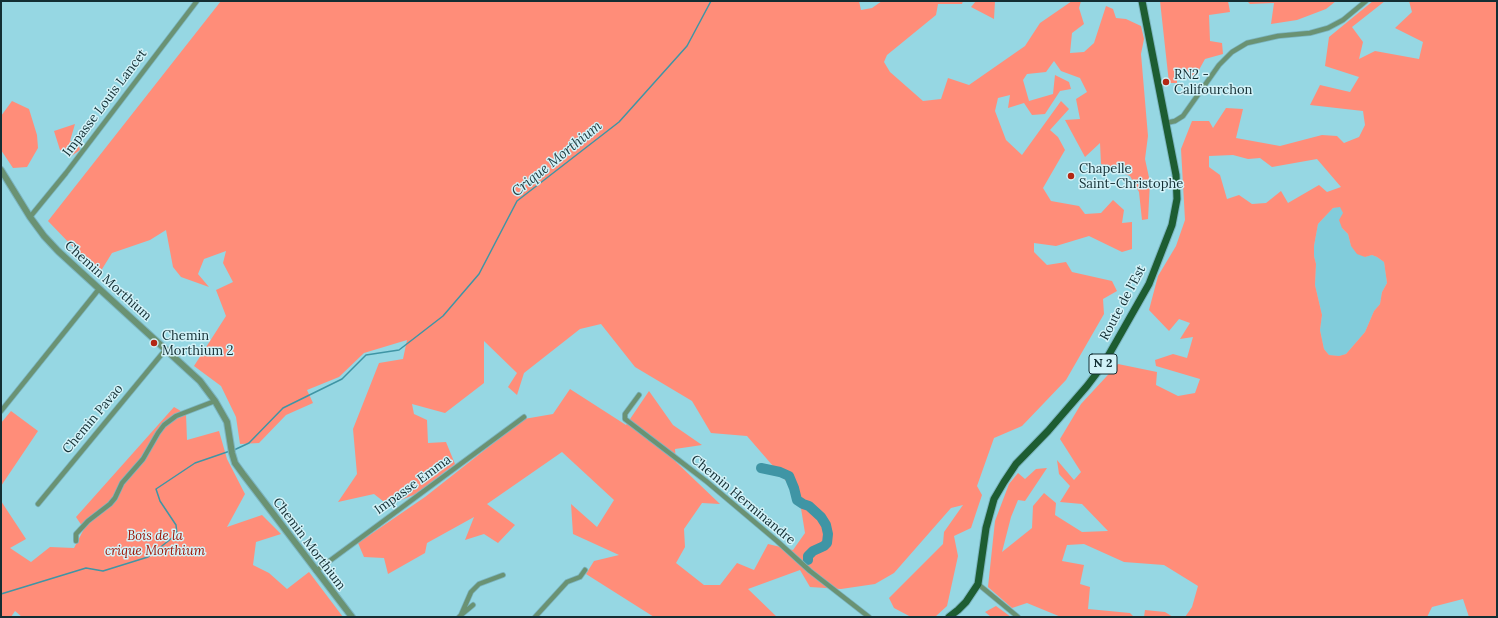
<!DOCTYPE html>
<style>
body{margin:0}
#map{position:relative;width:1498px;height:618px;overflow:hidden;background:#96d7e3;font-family:Lora,serif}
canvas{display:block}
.frame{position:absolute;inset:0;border:2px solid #132e33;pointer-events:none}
</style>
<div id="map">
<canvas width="1498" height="618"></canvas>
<div class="frame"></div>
</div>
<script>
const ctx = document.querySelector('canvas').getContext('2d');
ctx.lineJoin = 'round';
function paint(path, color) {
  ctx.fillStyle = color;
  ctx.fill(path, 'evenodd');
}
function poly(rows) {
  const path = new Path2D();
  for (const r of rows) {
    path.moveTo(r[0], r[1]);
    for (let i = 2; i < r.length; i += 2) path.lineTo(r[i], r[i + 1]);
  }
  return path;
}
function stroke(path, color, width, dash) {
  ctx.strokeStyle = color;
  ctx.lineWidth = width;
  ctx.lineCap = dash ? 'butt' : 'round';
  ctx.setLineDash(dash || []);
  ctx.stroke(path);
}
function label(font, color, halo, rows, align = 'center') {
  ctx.font = font + ' Lora,serif';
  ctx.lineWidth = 3;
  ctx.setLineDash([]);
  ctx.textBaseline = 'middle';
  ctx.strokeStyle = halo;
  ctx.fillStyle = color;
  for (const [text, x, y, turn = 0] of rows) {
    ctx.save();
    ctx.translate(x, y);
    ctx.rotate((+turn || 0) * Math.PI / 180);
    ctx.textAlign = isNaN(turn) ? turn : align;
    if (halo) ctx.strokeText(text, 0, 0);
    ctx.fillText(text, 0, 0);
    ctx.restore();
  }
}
paint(poly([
 [1341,206,1343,213,1342,228,1348,234,1351,246,1365,257,1372,255,1377,257,1384,262,1387,283,1382,292,1380,304,1374,311,1365,332,1346,354,1339,356,1329,355,1324,349,1320,330,1322,315,1315,285,1316,264,1314,256,1314,246,1318,224,1333,208]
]), '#81ccdb');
paint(poly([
 [221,1,859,1,861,10,872,8,882,1,963,1,962,4,938,4,936,15,887,55,884,62,890,72,923,101,941,99,948,78,969,85,1025,46,1040,23,1072,1,1081,1,1079,8,1084,24,1072,33,1070,53,1084,52,1094,43,1106,6,1113,9,1116,18,1126,19,1141,26,1144,39,1141,54,1148,136,1145,159,1150,182,1148,219,1142,220,1139,192,1130,176,1101,164,1100,143,1085,157,1065,120,1080,119,1076,99,1087,92,1080,78,1061,71,1054,61,1046,72,1027,74,1023,80,1029,101,1053,94,1055,75,1069,82,1071,89,1060,91,1045,114,1032,115,1024,103,1008,108,1010,95,998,98,995,111,1006,140,1022,155,1061,101,1069,109,1050,130,1058,137,1065,150,1043,188,1051,201,1079,206,1085,214,1101,213,1113,200,1124,210,1122,223,1132,222,1132,249,1122,252,1089,236,1056,246,1034,243,1034,252,1047,265,1066,262,1072,272,1112,281,1117,291,1103,299,1104,314,1066,380,1022,426,994,438,977,486,982,495,971,528,954,536,958,556,947,606,935,617,911,617,894,608,889,598,943,544,944,532,963,505,951,508,894,573,875,584,841,589,810,587,800,570,748,589,777,617,654,617,586,574,594,561,619,555,573,534,571,504,597,527,614,500,562,452,487,504,515,525,498,543,484,534,465,540,474,517,427,543,425,553,388,574,384,558,364,557,358,543,425,497,524,419,553,414,570,389,626,425,649,391,673,425,702,445,675,449,676,462,720,504,702,503,684,529,685,547,676,563,704,585,720,585,737,563,754,570,768,544,793,550,805,533,799,496,747,436,711,433,692,401,635,367,601,324,580,329,524,373,517,395,508,387,517,373,484,341,484,383,445,413,412,404,414,414,427,420,428,443,446,442,455,464,416,494,388,505,374,494,338,502,357,474,353,429,379,363,403,359,407,340,364,353,339,377,307,390,313,403,286,415,259,443,240,444,236,417,221,386,194,366,226,316,216,290,233,282,223,263,226,251,204,259,198,274,209,287,181,277,173,267,166,230,150,240,112,253,99,274,48,221],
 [976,1,995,1,994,19,971,7],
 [1160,1,1228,1,1230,12,1209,15,1210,41,1222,43,1223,54,1205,59,1195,77,1177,69,1177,83,1169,83],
 [1247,1,1336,1,1326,9,1297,20,1271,24,1274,3,1250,4],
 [1373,1,1385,1,1352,27,1363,42,1359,59,1375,51,1419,59,1423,42,1395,28,1412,12,1409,1,1497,1,1497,617,1469,617,1463,599,1432,607,1427,617,1185,617,1192,607,1198,586,1164,565,1124,562,1084,544,1067,545,1062,561,1084,565,1080,584,1090,587,1088,609,1130,613,1134,617,1061,617,1027,603,1012,608,988,587,995,521,1009,484,1018,473,1025,479,1036,469,1047,468,1025,501,1018,500,1011,517,1002,552,1032,528,1033,506,1044,493,1056,503,1055,515,1082,532,1108,531,1082,504,1060,502,1070,486,1059,474,1057,460,1074,480,1081,472,1060,439,1081,404,1118,364,1157,372,1156,385,1178,396,1195,393,1200,379,1156,366,1155,360,1173,354,1187,358,1193,337,1180,339,1190,323,1179,319,1169,331,1149,310,1158,276,1176,246,1185,220,1181,149,1192,121,1209,121,1213,128,1226,108,1243,109,1236,138,1280,146,1322,135,1337,136,1344,143,1359,137,1365,125,1363,111,1310,105,1320,85,1350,92,1359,77,1325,66,1329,37],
 [1233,155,1248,159,1260,158,1272,167,1317,159,1341,187,1327,192,1319,185,1288,203,1281,191,1266,203,1252,204,1239,195,1227,199,1220,175,1209,167,1209,156],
 [1340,207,1343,213,1339,220,1342,228,1348,234,1351,246,1357,254,1365,257,1372,255,1377,257,1384,262,1387,283,1382,292,1380,304,1374,311,1365,332,1346,354,1339,356,1329,355,1324,349,1320,330,1322,315,1315,285,1316,264,1314,256,1314,246,1318,224,1333,208],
 [12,101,29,109,37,135,38,148,27,167,13,168,1,150,1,116],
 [75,124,70,141,78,141,80,150,70,157,60,150,54,131],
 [174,407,186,414,187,440,219,431,227,459,245,494,227,527,262,515,281,534,256,542,253,565,269,573,287,589,309,572,343,617,22,617,15,611,11,617,1,617,1,501,26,539,10,548,31,562,50,547,74,548,84,529,76,517],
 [11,411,38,431,1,486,1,423],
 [996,606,1011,617,991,617,985,612],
 [1145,610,1165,612,1173,617,1144,617]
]), '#ff8d79');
stroke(poly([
 [234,450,249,443,283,408,342,379,366,355,399,350,443,316,479,274,517,201,619,122,687,46,711,1],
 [1,594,86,568,103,571,148,557,177,534,176,525,160,501,156,489,195,463,230,451]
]), '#3f95a5', 1.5);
stroke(poly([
 [761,468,780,472,789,476,794,488,797,500,803,504,809,506,821,517,826,525,828,534,827,543,824,546,813,551,808,556,808,560]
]), '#3f95a5', 10);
const minor = poly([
 [1166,123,1175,121,1183,116,1219,65,1232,52,1247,43,1278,36,1310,33,1328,28,1343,20,1366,1],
 [30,217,66,173,197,1],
 [639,395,625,414,625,419,706,481,777,541,810,571,869,617],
 [1,411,99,289],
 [38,504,166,349],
 [76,541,76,534,88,521,110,504,115,498,122,483,143,459,158,433,164,425,176,416,215,401],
 [316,571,524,417],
 [978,584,1018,617],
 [461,615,473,605],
 [459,617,461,615,471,592,479,584,503,575],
 [535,617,567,582,580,577,585,570]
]);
const tertiary = poly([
 [1,170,30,217,44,236,58,251,200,381,215,401,227,422,232,453,235,463,243,474,352,617]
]);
const primary = poly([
 [949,617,958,610,966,602,978,584,986,528,994,499,1004,482,1016,464,1048,431,1087,386,1103,365,1149,284,1172,225,1177,199,1176,175,1142,1]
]);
stroke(minor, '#7cb5c0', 6);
stroke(tertiary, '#7cb5c0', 8);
stroke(primary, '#7cb5c0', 9);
stroke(minor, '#6a9273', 4.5);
stroke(tertiary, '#6a9273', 6);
stroke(primary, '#1d5d32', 7);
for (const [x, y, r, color] of [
 [1166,82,4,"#b32614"],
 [1071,176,4,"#b32614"],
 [154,343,4,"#b32614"]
]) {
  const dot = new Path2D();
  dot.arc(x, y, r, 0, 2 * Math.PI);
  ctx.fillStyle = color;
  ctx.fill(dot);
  stroke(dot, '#d2f2f8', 1.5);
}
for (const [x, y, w] of [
 [1103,364,28]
]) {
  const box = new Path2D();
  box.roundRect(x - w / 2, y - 10, w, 20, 3);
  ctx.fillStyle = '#d2f2f8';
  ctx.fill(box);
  stroke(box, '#132e33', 1);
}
label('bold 12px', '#132e33', null, [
 ["N 2",1103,364]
]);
label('13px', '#132e33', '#d2f2f8', [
 ["RN2 -",1174,75],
 ["Califourchon",1174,90],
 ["Chapelle",1079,169],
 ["Saint-Christophe",1079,184],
 ["Chemin",162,336],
 ["Morthium 2",162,351]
], 'left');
label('13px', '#132e33', '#d2f2f8', [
 ["Impasse Louis Lancet",105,103,-53],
 ["Chemin Morthium",108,281,42],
 ["Route de l'Est",1123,303,-62],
 ["Chemin Pavao",93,419,-50],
 ["Impasse Emma",413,485,-36],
 ["Chemin Herminandre",743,500,40],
 ["Chemin Morthium",309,544,53]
]);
label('italic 13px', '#9b1101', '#d2f2f8', [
 ["Bois de la",155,536],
 ["crique Morthium",155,551]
]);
label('italic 14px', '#274247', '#d2f2f8', [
 ["Crique Morthium",557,159,-39]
]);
</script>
